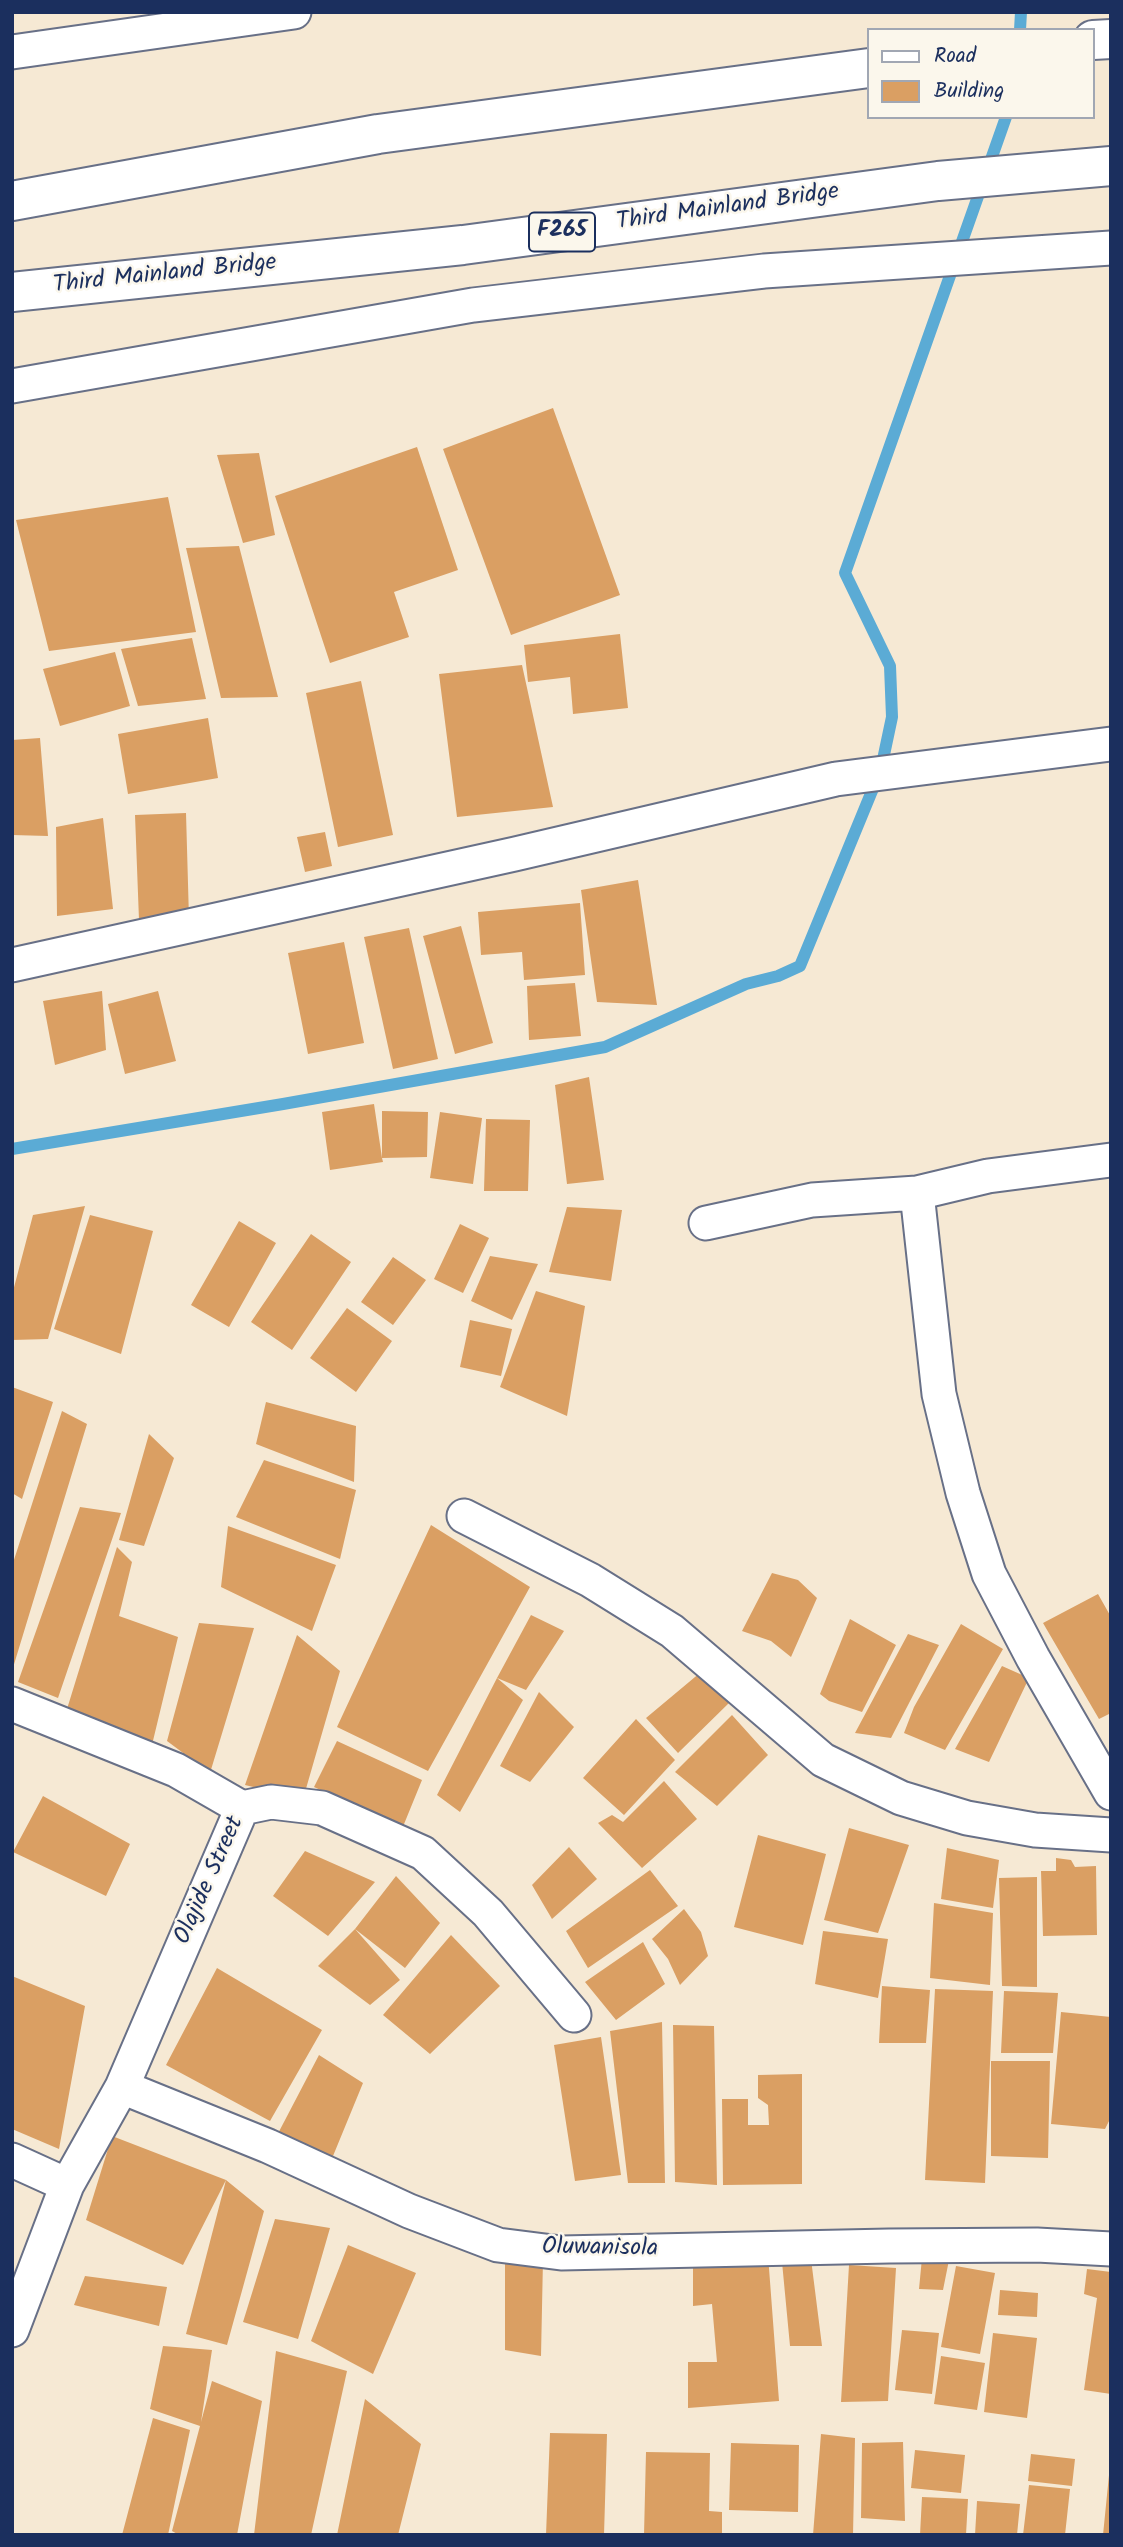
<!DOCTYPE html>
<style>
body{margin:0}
#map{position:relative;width:1123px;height:2547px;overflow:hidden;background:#f6e9d4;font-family:Kalam,sans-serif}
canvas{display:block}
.frame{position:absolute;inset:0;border:14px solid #1b2f5e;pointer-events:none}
.legend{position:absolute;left:867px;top:28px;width:228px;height:91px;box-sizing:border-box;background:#fbf7ec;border:2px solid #a1a7b3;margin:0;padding:9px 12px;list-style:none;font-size:21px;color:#1b2f5e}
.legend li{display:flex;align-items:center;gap:14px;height:35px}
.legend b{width:35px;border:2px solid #a1a7b3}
</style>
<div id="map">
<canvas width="1123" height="2547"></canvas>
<div class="frame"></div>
<ul class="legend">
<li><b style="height:9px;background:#fff"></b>Road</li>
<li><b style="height:19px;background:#da9f63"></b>Building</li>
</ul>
</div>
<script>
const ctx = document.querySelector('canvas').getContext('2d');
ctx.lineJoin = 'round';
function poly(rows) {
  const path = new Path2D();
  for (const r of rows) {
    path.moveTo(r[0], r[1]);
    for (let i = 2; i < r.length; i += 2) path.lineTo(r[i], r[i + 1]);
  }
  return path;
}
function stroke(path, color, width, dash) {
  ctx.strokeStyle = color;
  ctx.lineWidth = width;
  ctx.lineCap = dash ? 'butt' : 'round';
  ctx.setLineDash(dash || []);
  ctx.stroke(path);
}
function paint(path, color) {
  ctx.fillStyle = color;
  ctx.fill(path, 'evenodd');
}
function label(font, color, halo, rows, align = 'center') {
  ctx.font = font + ' Kalam,sans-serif';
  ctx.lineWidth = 5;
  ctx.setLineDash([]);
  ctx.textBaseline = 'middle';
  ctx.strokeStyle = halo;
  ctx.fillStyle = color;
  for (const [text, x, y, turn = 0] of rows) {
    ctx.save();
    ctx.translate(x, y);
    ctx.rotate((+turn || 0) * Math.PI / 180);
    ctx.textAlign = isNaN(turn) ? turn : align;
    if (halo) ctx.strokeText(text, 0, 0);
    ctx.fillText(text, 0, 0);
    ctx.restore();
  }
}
stroke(poly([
 [1020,30,1021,12],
 [12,1149,283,1104,605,1047,746,984,778,976,800,966,881,769,892,717,890,666,845,573,1006,117]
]), '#5babd5', 12);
paint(poly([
 [553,408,620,595,511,635,443,449],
 [417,447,458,570,394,592,409,637,330,663,275,496],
 [259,453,275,535,243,543,217,455],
 [168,497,196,632,49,651,16,520],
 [239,546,278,697,221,698,186,548],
 [620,634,628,708,573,714,570,677,528,682,524,645],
 [192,638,206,699,138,706,121,649],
 [115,652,130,706,60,726,43,669],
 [522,665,553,807,457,817,439,674],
 [361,681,393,835,338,847,306,693],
 [208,718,218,778,128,794,118,734],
 [40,738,48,836,12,835,12,740],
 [186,813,189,919,139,920,135,815],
 [103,818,113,909,57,916,56,827],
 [325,832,332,866,305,872,297,837],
 [638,880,657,1005,597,1002,581,890],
 [580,903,585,975,524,980,522,952,481,955,478,912],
 [461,926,493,1043,455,1054,423,936],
 [409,928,438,1059,393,1069,364,937],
 [344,942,364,1043,308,1054,288,953],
 [575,983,581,1036,529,1040,527,986],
 [102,991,106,1050,55,1065,43,1001],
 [158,991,176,1061,125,1074,108,1004],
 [589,1077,604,1180,567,1184,555,1085],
 [374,1104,382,1158,382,1111,428,1112,427,1157,382,1158,383,1162,330,1170,322,1112],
 [440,1112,482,1118,473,1184,430,1178],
 [486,1119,530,1120,528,1191,484,1191],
 [85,1206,48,1339,12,1340,12,1295,33,1215],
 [567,1207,622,1210,611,1281,549,1272],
 [90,1215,153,1231,121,1354,54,1329],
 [239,1221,276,1243,229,1327,191,1305],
 [460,1224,489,1238,463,1293,434,1279],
 [311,1234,351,1262,292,1350,251,1322],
 [490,1256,538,1264,512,1320,471,1301],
 [393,1257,426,1280,393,1325,361,1302],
 [536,1291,585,1306,567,1416,500,1387],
 [347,1308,392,1341,356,1392,310,1358],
 [470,1320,512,1329,501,1376,460,1367],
 [12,1387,53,1402,22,1499,12,1493],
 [266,1402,356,1426,354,1482,256,1444],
 [62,1411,87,1424,12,1671,12,1566],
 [149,1434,174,1458,144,1546,119,1540],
 [264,1460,356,1490,340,1559,236,1517],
 [80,1507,121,1513,58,1698,18,1682],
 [431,1525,530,1587,428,1771,337,1727],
 [228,1526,336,1565,312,1631,221,1587],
 [117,1547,132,1562,119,1616,178,1637,151,1749,67,1709],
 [772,1573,798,1580,817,1598,791,1657,771,1641,742,1631],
 [1098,1594,1111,1617,1111,1713,1099,1719,1043,1623],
 [531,1615,564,1631,526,1690,497,1678],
 [850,1619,896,1645,862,1712,829,1701,820,1694],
 [199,1623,254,1628,210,1773,167,1741],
 [961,1624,1003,1649,945,1750,904,1733,914,1707],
 [908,1634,939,1645,891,1738,855,1733],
 [297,1635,340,1671,303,1799,245,1785],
 [1002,1666,1029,1678,989,1762,955,1749],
 [701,1672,730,1702,678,1753,646,1718],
 [497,1678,523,1700,460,1812,437,1795],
 [539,1692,574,1727,530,1782,500,1766],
 [732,1715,768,1755,717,1806,675,1772],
 [636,1719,675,1760,624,1815,583,1778],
 [337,1741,422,1780,402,1829,314,1787],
 [664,1781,697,1819,642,1868,598,1823,612,1815,623,1822],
 [43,1796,130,1844,106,1896,13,1852],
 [849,1828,909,1845,878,1933,824,1920],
 [758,1835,826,1854,803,1945,734,1927],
 [569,1847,597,1879,552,1919,532,1885],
 [947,1848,999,1860,993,1908,941,1899],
 [305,1851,375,1882,328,1936,273,1896],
 [1056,1858,1071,1860,1075,1867,1096,1866,1097,1935,1043,1936,1041,1871,1056,1871],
 [650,1870,678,1906,588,1968,566,1931],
 [396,1876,440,1923,405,1968,355,1929],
 [1037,1877,1037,1987,1002,1986,999,1878],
 [934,1903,993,1913,990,1985,930,1978],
 [684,1909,701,1932,708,1956,680,1985,668,1959,652,1939],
 [355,1929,400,1980,370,2005,318,1966],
 [823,1931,888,1939,878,1998,815,1984],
 [451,1935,500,1986,430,2054,383,2015],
 [643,1942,665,1984,616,2020,585,1982],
 [217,1968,322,2030,270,2121,166,2065],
 [12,1976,85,2006,59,2149,12,2129],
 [882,1986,930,1990,926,2043,879,2043],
 [935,1989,993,1991,985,2183,925,2180],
 [1004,1991,1058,1993,1053,2053,1001,2053],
 [1061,2012,1111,2017,1109,2094,1111,2095,1111,2117,1105,2129,1051,2124],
 [662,2022,665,2183,628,2183,610,2031],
 [673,2025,714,2026,717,2185,675,2182],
 [601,2037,621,2175,575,2181,554,2045],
 [319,2055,363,2083,333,2156,273,2143],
 [991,2061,1050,2061,1048,2158,991,2156],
 [802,2074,802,2184,723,2185,722,2099,748,2099,748,2125,769,2125,768,2105,758,2098,758,2075],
 [112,2136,226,2180,264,2211,227,2345,186,2334,226,2180,183,2265,86,2220],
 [275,2219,330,2228,298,2339,243,2322],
 [348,2245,416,2273,373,2374,311,2341],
 [768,2255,779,2401,688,2408,688,2362,717,2362,712,2304,693,2306,693,2257],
 [505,2256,543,2259,541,2356,505,2350],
 [922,2258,949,2260,943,2290,919,2289],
 [811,2259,822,2346,790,2346,782,2262],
 [849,2265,896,2268,888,2401,841,2402],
 [956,2266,995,2273,980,2354,941,2347],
 [1087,2269,1111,2272,1111,2394,1084,2390,1097,2298,1084,2294],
 [85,2276,167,2287,159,2326,74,2305],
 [1000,2290,1038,2293,1037,2317,998,2315],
 [902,2330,939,2333,932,2394,895,2390],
 [993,2333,1037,2338,1027,2418,984,2412],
 [163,2346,212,2350,201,2422,212,2381,262,2401,237,2535,179,2535,172,2531,200,2426,150,2409],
 [276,2351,347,2371,311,2535,254,2535],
 [941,2356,985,2363,977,2410,934,2404],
 [365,2399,421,2444,398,2535,337,2535],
 [153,2418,190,2430,168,2535,122,2535],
 [550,2433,607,2434,604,2535,546,2535],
 [821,2434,855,2438,853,2535,813,2535],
 [903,2442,905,2521,861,2518,862,2443],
 [731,2443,799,2445,798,2512,729,2510],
 [915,2450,965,2455,961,2493,911,2488],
 [646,2452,710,2453,709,2511,722,2512,722,2535,644,2535],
 [1031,2454,1075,2459,1072,2486,1028,2481],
 [1109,2475,1111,2475,1111,2535,1103,2535],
 [1029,2485,1070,2489,1065,2535,1023,2535],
 [922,2497,968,2499,966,2535,920,2535],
 [977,2501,1020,2504,1017,2535,975,2535]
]), '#da9f63');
const minor = poly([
 [12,52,294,12],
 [12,386,473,305,764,271,1111,248],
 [12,965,515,854,836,779,1111,744],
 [917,1193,939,1394,963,1493,989,1574,1033,1658,1111,1793],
 [706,1223,812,1200,917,1193,988,1176,1111,1160],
 [464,1516,590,1580,672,1631,823,1760,901,1798,967,1818,1035,1830,1111,1835],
 [12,1704,176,1770,242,1808],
 [122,2087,268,2146,409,2211,498,2245,561,2253,889,2246,1037,2245,1111,2249],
 [12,2160,67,2185],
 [12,2330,67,2185,122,2087,242,1808,271,1802,322,1808,423,1853,488,1913,574,2015]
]);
const motorway = poly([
 [1093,40,1111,39],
 [12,201,378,134,869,68],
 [12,292,463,245,938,181,1111,166]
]);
stroke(minor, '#687087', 37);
stroke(motorway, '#687087', 42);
stroke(minor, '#fff', 33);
stroke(motorway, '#fff', 38);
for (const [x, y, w] of [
 [562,232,66]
]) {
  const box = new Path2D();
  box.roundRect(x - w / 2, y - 19.5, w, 39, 5);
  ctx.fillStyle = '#fbf7ec';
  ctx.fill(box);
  stroke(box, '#1b2f5e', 2);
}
label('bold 23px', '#1b2f5e', null, [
 ["F265",562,232]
]);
label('24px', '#1b2f5e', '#fbf7ec', [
 ["Third Mainland Bridge",728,209,-8],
 ["Third Mainland Bridge",165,276,-6],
 ["Olajide Street",211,1881,-66],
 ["Oluwanisola",600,2250,1]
]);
</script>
